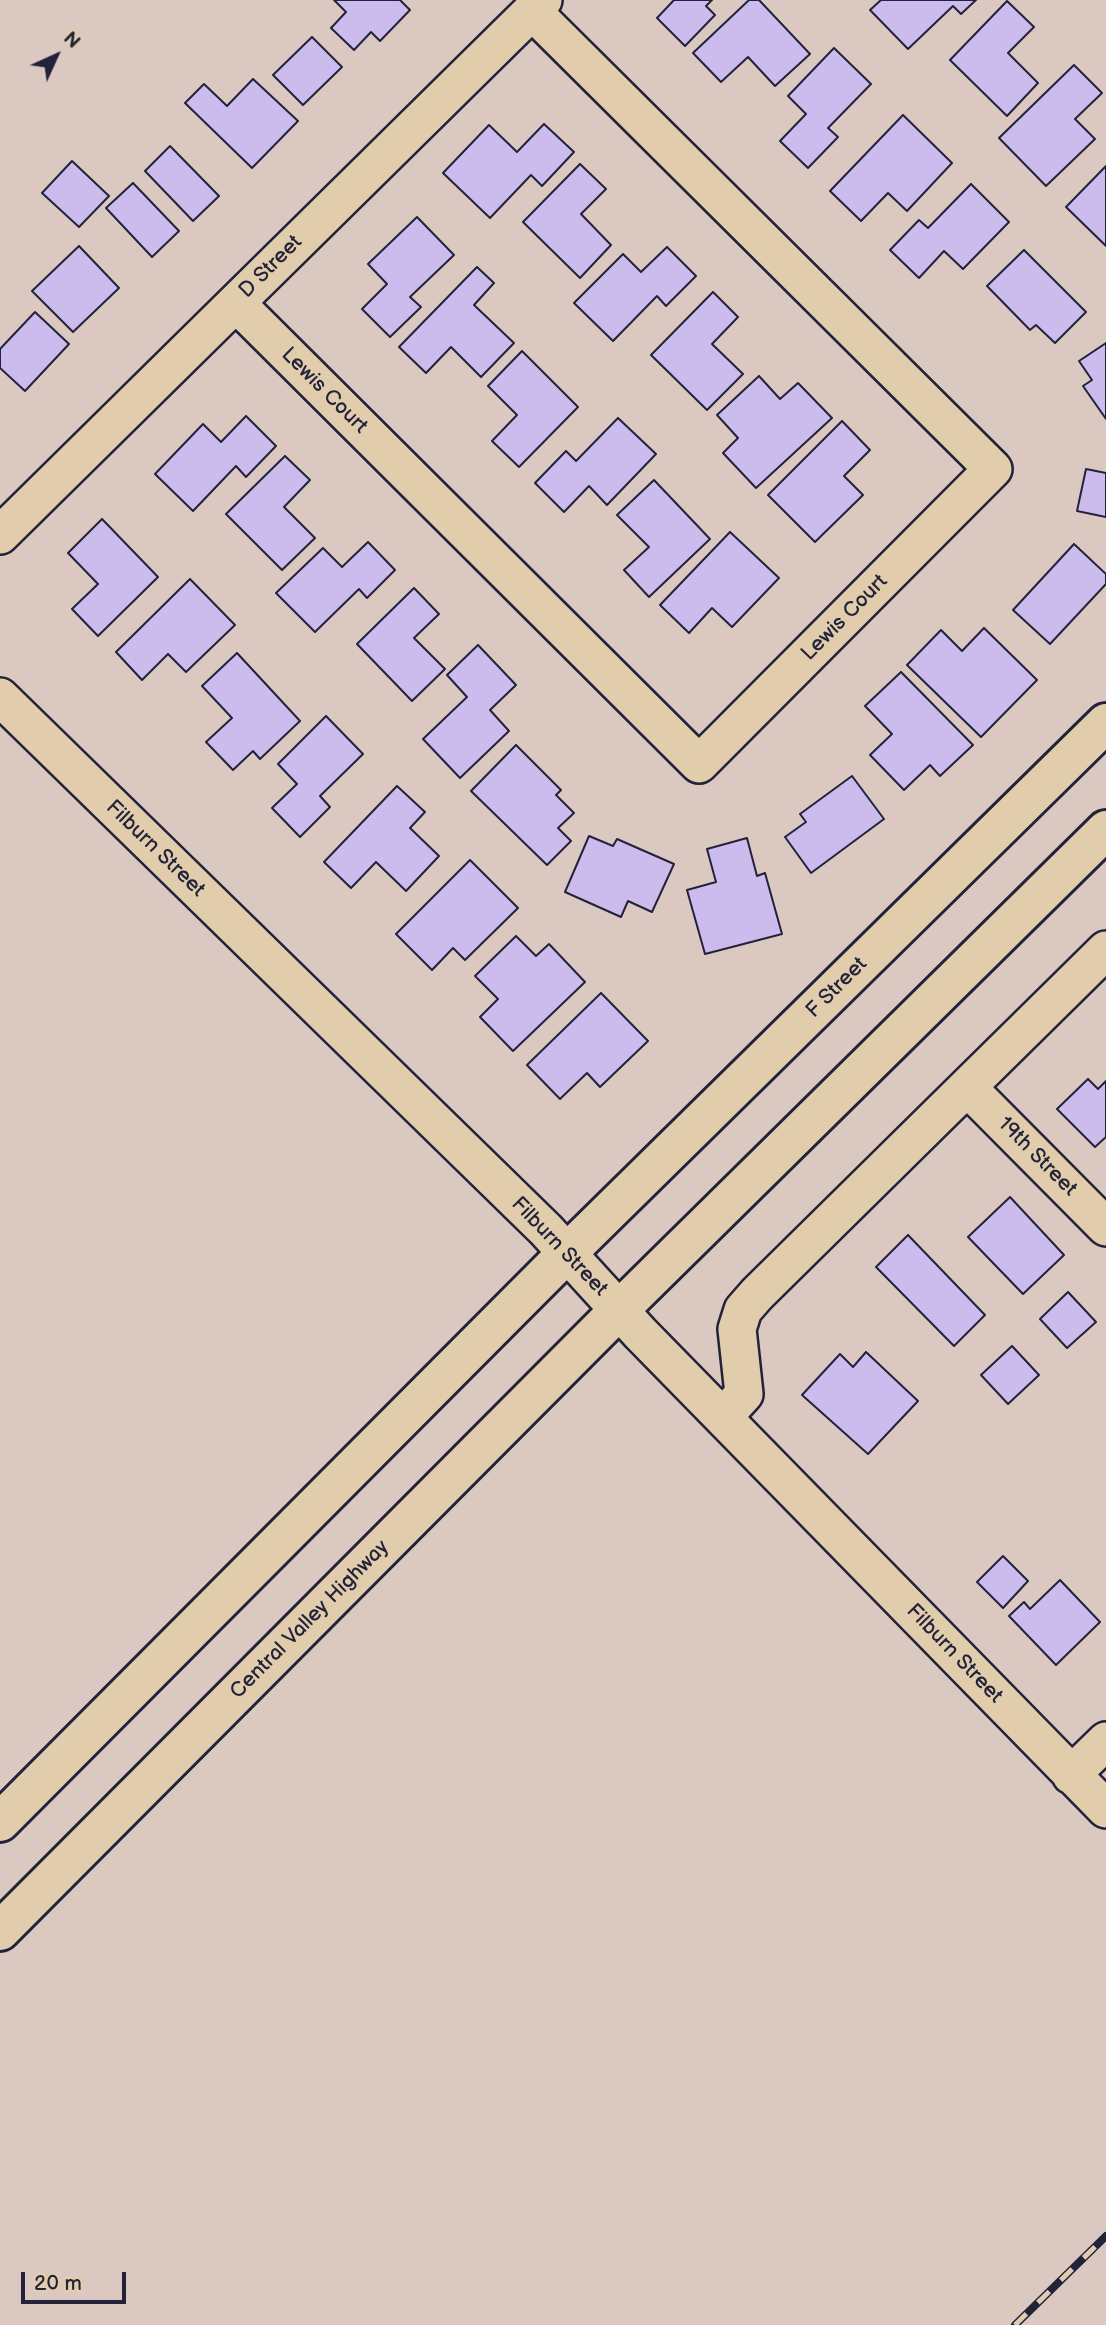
<!DOCTYPE html>
<style>
body{margin:0}
#map{position:relative;width:1106px;height:2325px;overflow:hidden;background:#dbc8c0;font-family:"Balsamiq Sans",sans-serif}
canvas{display:block}
.north{position:absolute;left:21px;top:21px;width:70px;height:70px;-webkit-text-stroke:5px #e1cdac;paint-order:stroke;rotate:45deg;font-size:19px;font-weight:700;line-height:28px;text-align:center;color:#22223b}
.north::after{content:'';display:block;margin:auto;width:24px;height:32px;background:#22223b;clip-path:polygon(50% 0,100% 100%,50% 72%,0 100%)}
.scale{position:absolute;left:21px;top:2272px;width:105px;height:32px;box-sizing:border-box;border:4px solid #22223b;border-top:0;padding-left:9px;font-size:21px;line-height:24px;white-space:nowrap;color:#22223b;-webkit-text-stroke:5px #e1cdac;paint-order:stroke}
</style>
<div id="map">
<canvas width="1106" height="2325"></canvas>
<div class="north">N</div>
<div class="scale">20 m</div>
</div>
<script>
const ctx = document.querySelector('canvas').getContext('2d');
ctx.lineJoin = 'round';
function paint(path, color) {
  ctx.fillStyle = color;
  ctx.fill(path, 'evenodd');
}
function poly(rows) {
  const path = new Path2D();
  for (const r of rows) {
    path.moveTo(r[0], r[1]);
    for (let i = 2; i < r.length; i += 2) path.lineTo(r[i], r[i + 1]);
  }
  return path;
}
function stroke(path, color, width, dash) {
  ctx.strokeStyle = color;
  ctx.lineWidth = width;
  ctx.lineCap = dash ? 'butt' : 'round';
  ctx.setLineDash(dash || []);
  ctx.stroke(path);
}
function label(font, color, halo, rows, align = 'center') {
  ctx.font = font + ' "Balsamiq Sans",sans-serif';
  ctx.lineWidth = 7;
  ctx.setLineDash([]);
  ctx.textBaseline = 'middle';
  ctx.strokeStyle = halo;
  ctx.fillStyle = color;
  for (const [text, x, y, turn = 0] of rows) {
    ctx.save();
    ctx.translate(x, y);
    ctx.rotate((+turn || 0) * Math.PI / 180);
    ctx.textAlign = isNaN(turn) ? turn : align;
    if (halo) ctx.strokeText(text, 0, 0);
    ctx.fillText(text, 0, 0);
    ctx.restore();
  }
}
const building = poly([
 [334,0,400,0,410,10,380,41,371,32,354,50,331,28,346,12,334,0],
 [674,0,712,0,706,6,715,15,685,46,657,18,674,0],
 [749,0,759,0,810,54,775,86,748,57,721,82,693,53,749,0],
 [881,0,976,0,961,14,953,6,908,49,870,10,881,0],
 [1007,1,1034,27,1008,53,1038,83,1007,116,950,60,1007,1],
 [312,37,342,67,303,105,273,75,312,37],
 [834,48,871,84,828,128,838,137,808,168,780,141,806,114,788,96,834,48],
 [1074,65,1102,93,1075,119,1095,139,1046,186,999,138,1074,65],
 [253,79,298,121,252,168,185,103,204,84,227,106,253,79],
 [903,115,952,163,907,211,888,193,861,221,830,191,903,115],
 [544,124,574,152,542,186,531,175,490,218,443,173,489,125,517,152,544,124],
 [170,146,219,196,193,221,145,171,170,146],
 [72,161,109,196,79,227,42,193,72,161],
 [580,164,606,189,581,214,611,245,580,278,523,222,580,164],
 [1106,166,1106,246,1066,207,1106,166],
 [133,183,179,231,152,257,106,208,133,183],
 [971,184,1009,222,963,269,944,251,919,278,890,250,919,220,928,228,971,184],
 [417,217,454,255,410,297,421,307,390,337,362,309,387,284,368,264,417,217],
 [79,246,119,288,73,332,32,291,79,246],
 [667,247,696,276,666,306,657,296,613,341,574,303,623,254,641,272,667,247],
 [1024,250,1086,312,1055,343,1036,325,1030,330,987,286,1024,250],
 [477,267,494,283,474,305,514,343,481,377,451,347,426,373,399,347,477,267],
 [713,292,738,317,712,344,743,374,707,410,651,355,713,292],
 [35,312,69,344,25,391,0,368,0,349,35,312],
 [1106,343,1106,419,1083,386,1092,380,1079,361,1106,343],
 [522,351,578,407,519,467,492,441,517,415,488,386,522,351],
 [759,376,780,399,798,383,832,418,756,488,723,453,738,438,717,415,759,376],
 [246,416,276,446,246,477,236,466,193,511,155,474,203,424,221,442,246,416],
 [618,418,656,454,607,505,589,486,564,512,535,483,566,451,576,461,618,418],
 [842,421,870,450,844,476,863,495,815,542,768,495,842,421],
 [285,456,310,480,284,507,315,538,282,570,226,514,285,456],
 [1086,469,1106,473,1106,517,1077,511,1086,469],
 [654,480,710,539,649,597,624,570,649,547,617,515,654,480],
 [102,519,158,577,98,636,72,609,98,584,68,553,102,519],
 [730,532,779,578,732,627,712,608,689,633,660,605,730,532],
 [368,542,395,570,367,598,359,589,315,632,276,593,323,548,342,567,368,542],
 [1074,544,1106,574,1106,584,1050,644,1013,610,1074,544],
 [190,579,235,625,186,672,168,654,142,680,116,652,190,579],
 [414,588,439,614,414,638,445,669,412,701,357,644,414,588],
 [984,628,1037,680,981,737,907,665,941,630,962,651,984,628],
 [478,645,516,685,490,710,509,731,460,778,423,739,467,697,447,675,478,645],
 [237,653,300,721,260,759,253,751,233,770,206,742,232,718,202,686,237,653],
 [901,672,973,745,940,776,930,765,904,790,870,755,892,734,865,706,901,672],
 [326,716,363,754,320,796,330,807,300,837,272,808,297,784,278,764,326,716],
 [516,745,561,790,556,795,574,813,558,828,571,841,547,865,471,791,516,745],
 [852,776,884,819,811,873,785,837,806,822,800,814,852,776],
 [397,786,425,812,410,828,439,856,406,891,376,862,351,888,324,862,397,786],
 [589,836,613,846,617,839,674,864,652,912,628,901,621,917,565,892,589,836],
 [747,838,757,876,765,873,782,934,705,954,687,890,716,882,707,849,747,838],
 [470,860,518,908,465,960,453,948,432,970,396,934,470,860],
 [516,936,536,956,549,944,585,982,513,1051,480,1017,498,999,475,976,516,936],
 [601,993,648,1041,600,1087,587,1073,560,1099,527,1065,601,993],
 [1088,1079,1098,1089,1106,1081,1106,1137,1095,1147,1057,1109,1088,1079],
 [1010,1197,1064,1255,1023,1294,968,1237,1010,1197],
 [908,1235,985,1315,954,1346,876,1267,908,1235],
 [1068,1292,1096,1322,1067,1348,1040,1319,1068,1292],
 [1012,1346,1039,1375,1008,1404,981,1375,1012,1346],
 [866,1352,918,1401,868,1454,802,1395,840,1354,853,1367,866,1352],
 [1003,1556,1028,1581,1003,1608,977,1582,1003,1556],
 [1060,1580,1100,1622,1056,1665,1009,1616,1024,1602,1030,1609,1060,1580]
]);
paint(building, '#ccbcee');
stroke(building, '#22223b', 2);
const minor = poly([
 [236,303,699,764,993,469,532,11],
 [0,535,543,0],
 [0,697,546,1230,640,1333,1106,1809],
 [967,1087,1106,1227],
 [723,1417,744,1394,737,1329,743,1310,757,1294,1106,950],
 [1071,1775,1106,1741]
]);
const major = poly([
 [0,1822,567,1253,1106,723],
 [0,1931,619,1310,1106,830]
]);
stroke(minor, '#22223b', 42);
stroke(major, '#22223b', 44);
stroke(minor, '#e1cdac', 37);
stroke(major, '#e1cdac', 38);
const rail = poly([
 [1015,2325,1106,2236]
]);
stroke(rail, '#22223b', 8);
stroke(rail, '#e1cdac', 5, [16]);
label('21px', '#22223b', '#e1cdac', [
 ["D Street",271,267,-45],
 ["Lewis Court",324,391,45],
 ["Lewis Court",845,618,-45],
 ["Filburn Street",155,849,44],
 ["F Street",837,988,-45],
 ["19th Street",1037,1157,45],
 ["Filburn Street",559,1247,46],
 ["Central Valley Highway",310,1620,-45],
 ["Filburn Street",954,1654,46]
]);
</script>
